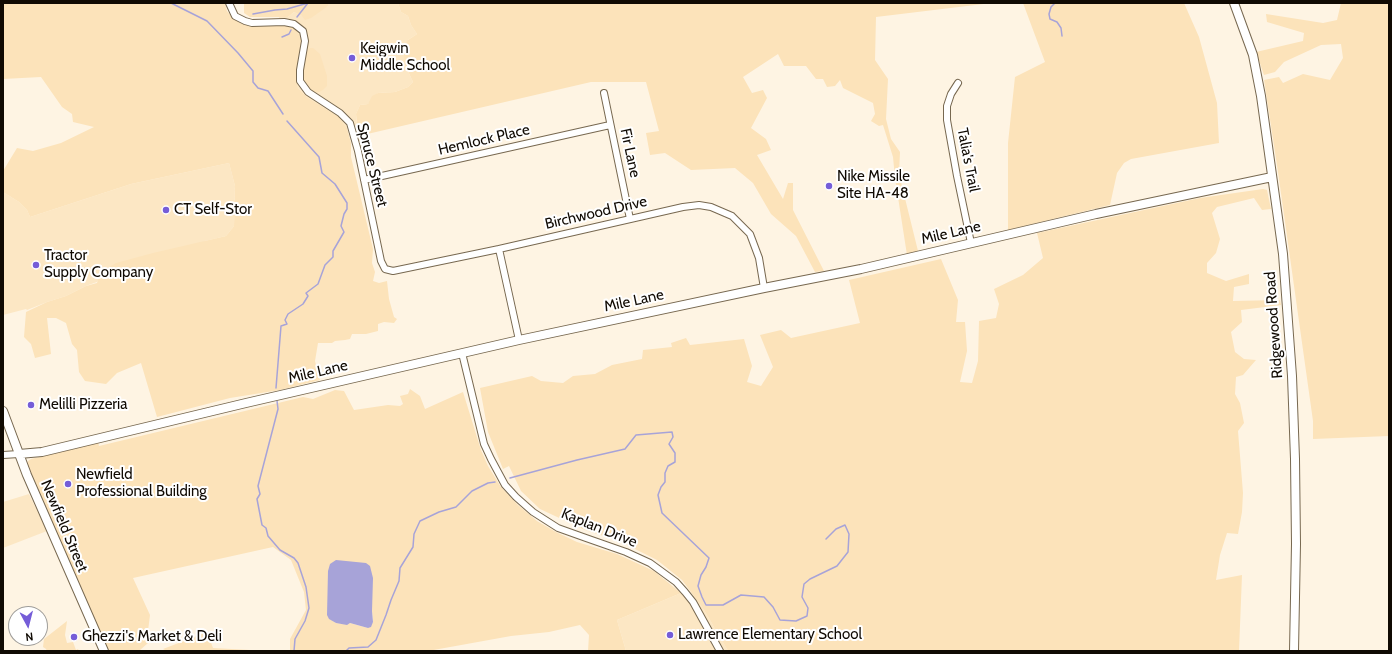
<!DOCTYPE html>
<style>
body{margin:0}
#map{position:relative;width:1392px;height:654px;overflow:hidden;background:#fef4e3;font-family:Cabin,sans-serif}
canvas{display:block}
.frame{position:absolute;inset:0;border:4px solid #100a03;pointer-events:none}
.north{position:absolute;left:8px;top:606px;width:40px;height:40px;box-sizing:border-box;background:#fff;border:1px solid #9f9d9a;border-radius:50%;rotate:173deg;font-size:11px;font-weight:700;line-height:16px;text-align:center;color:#100a03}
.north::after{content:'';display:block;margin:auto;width:14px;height:18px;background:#755dd8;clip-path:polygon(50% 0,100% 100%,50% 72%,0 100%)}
</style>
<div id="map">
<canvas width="1392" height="654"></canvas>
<div class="frame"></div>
<div class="north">N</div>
</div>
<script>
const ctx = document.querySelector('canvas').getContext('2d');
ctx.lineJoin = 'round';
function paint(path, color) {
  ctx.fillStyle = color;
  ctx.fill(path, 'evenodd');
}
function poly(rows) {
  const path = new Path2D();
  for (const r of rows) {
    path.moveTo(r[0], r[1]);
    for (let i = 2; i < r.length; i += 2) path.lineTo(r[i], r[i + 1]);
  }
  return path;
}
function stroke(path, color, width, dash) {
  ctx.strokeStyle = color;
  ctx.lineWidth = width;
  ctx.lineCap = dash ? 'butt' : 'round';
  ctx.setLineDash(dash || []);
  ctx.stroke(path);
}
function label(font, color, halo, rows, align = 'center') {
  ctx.font = font + ' Cabin,sans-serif';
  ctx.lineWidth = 4;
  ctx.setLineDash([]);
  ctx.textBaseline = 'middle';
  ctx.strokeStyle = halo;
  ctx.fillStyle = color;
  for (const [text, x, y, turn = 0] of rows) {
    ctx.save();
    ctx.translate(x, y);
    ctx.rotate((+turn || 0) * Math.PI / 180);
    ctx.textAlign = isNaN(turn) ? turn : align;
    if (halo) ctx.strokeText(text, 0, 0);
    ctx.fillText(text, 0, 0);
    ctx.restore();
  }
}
paint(poly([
 [328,3,398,3,401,12,408,16,411,25,417,34,408,40,406,67,413,82,408,87,395,92,378,93,368,104,360,105,356,114,357,125,347,128,339,117,307,97,298,88,296,74,302,39,297,31,289,26,282,25,279,17,288,17,294,12,302,16,328,6],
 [229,163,235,186,234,226,226,236,205,241,86,286,66,296,47,302,27,310,26,309,3,315,3,192,19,202,27,210,30,217,131,184],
 [29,494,47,531,3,548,3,502],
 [681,593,694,596,704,610,728,651,626,651,617,620]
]), '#fce7c4');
paint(poly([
 [3,3,225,3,227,11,232,17,242,24,252,26,282,25,289,26,297,31,302,39,296,74,298,88,307,97,339,117,347,128,351,143,351,157,373,249,372,263,375,272,373,281,379,283,387,281,389,299,394,317,397,319,394,323,384,322,378,324,378,331,366,334,352,334,350,339,345,340,335,341,332,343,318,343,315,361,320,380,280,390,230,398,157,417,141,363,117,373,106,384,85,381,79,372,77,350,72,344,66,323,56,318,47,318,51,354,35,358,31,344,24,337,26,312,47,302,66,296,86,286,97,283,101,272,116,263,153,253,226,236,234,226,235,186,229,163,131,184,30,217,27,210,19,202,3,192,3,171,17,148,33,151,61,143,94,127,73,122,72,114,62,107,41,77,3,79],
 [244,3,328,3,328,6,311,18,305,20,302,16,294,12,288,17,250,17,244,13],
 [398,3,992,3,876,17,875,60,888,79,886,119,891,139,900,152,899,174,918,251,907,255,895,178,893,157,883,125,879,126,871,121,875,114,873,103,843,88,840,80,835,86,827,87,823,79,816,79,806,66,784,66,778,54,743,77,752,93,763,90,767,98,751,128,766,139,771,150,757,155,783,199,788,183,793,183,793,210,824,271,815,272,796,236,771,214,753,183,735,168,691,170,665,153,650,155,646,133,659,131,646,82,591,82,363,135,359,141,356,114,360,105,368,104,372,96,378,93,395,92,408,87,413,82,406,67,403,49,408,40,417,34,411,25,408,16,401,12],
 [1023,3,1184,3,1199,37,1217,103,1219,143,1131,159,1124,163,1117,173,1110,205,1008,230,1008,143,1015,77,1045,62],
 [1341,3,1389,3,1389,436,1313,439,1313,421,1278,172,1264,80,1279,77,1283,83,1303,74,1330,80,1343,58,1341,44,1321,45,1284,62,1275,72,1264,75,1256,52,1303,41,1304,33,1267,22,1266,14,1323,23,1337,20],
 [310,48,313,48,320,54,327,76,327,86,323,90,319,92,314,92,309,90,303,79,303,71,307,52],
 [1263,189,1267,190,1271,209,1262,210,1254,198,1217,207,1212,213,1220,239,1216,253,1207,263,1207,273,1226,281,1249,274,1249,284,1234,287,1233,301,1280,300,1281,305,1241,310,1242,322,1231,332,1235,352,1244,359,1256,360,1243,375,1236,377,1235,394,1240,403,1244,423,1238,431,1243,493,1242,512,1238,534,1227,533,1220,555,1216,580,1242,575,1239,651,728,651,704,610,682,580,657,560,619,541,585,530,540,509,521,491,509,466,503,469,488,432,480,388,532,376,541,381,563,383,573,376,595,374,612,365,642,359,643,350,672,347,671,343,686,338,690,345,744,339,752,366,747,382,761,386,773,367,760,335,781,330,791,338,860,323,849,280,941,259,958,300,956,322,965,322,967,351,960,382,972,383,978,361,979,321,996,318,999,304,994,289,1023,275,1043,258,1037,233,1200,198],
 [410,389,420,396,425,409,463,392,481,450,488,466,501,487,518,505,537,521,556,532,577,542,617,554,654,571,681,593,617,620,626,651,588,651,589,635,580,625,549,632,511,636,428,651,290,651,290,639,306,610,304,592,291,560,273,547,133,578,150,615,147,639,148,643,139,651,108,651,27,468,27,463,28,461,31,459,98,442,99,446,303,397,313,399,335,390,344,391,354,410,388,405,400,406,403,404,400,396,408,394],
 [372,611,373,622,368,628,350,623,348,624,336,623,330,619],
 [67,621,65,635,67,643,73,642,76,650,78,649,79,651,47,651,46,649,43,647,44,639],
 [207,632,213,648,269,651,167,651,163,649]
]), '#fce3ba');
paint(poly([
 [336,560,366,563,370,566,373,578,372,611,373,622,371,627,368,628,350,623,347,625,336,623,329,619,327,615,328,571,330,564]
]), '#a7a3d8');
stroke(poly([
 [171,3,207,21,238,53,253,71,253,82,258,88,268,91,283,114],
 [1055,3,1051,7,1049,14,1050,19,1057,22,1061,28,1062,36],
 [253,14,275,10,287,9,308,3],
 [297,17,308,3],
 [282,37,289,34,291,30],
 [276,388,281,326,287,324,285,320,288,314,303,304,308,296,306,293,318,284,325,265,333,257,333,251,344,232,341,226,344,214,347,209,347,203,335,184,322,173,319,157,287,121],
 [277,401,278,409,258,486,260,494,257,499,262,525,266,528,268,536,280,550,294,558,298,563,306,587,309,608,305,621,295,639,294,651],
 [510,478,577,460,625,449,636,435,672,432,673,437,669,444,675,453,675,462,668,466,665,473,665,482,661,487,658,495,662,513,709,558,706,567,701,575,698,586,702,597,706,605,723,605,741,595,764,597,773,607,780,620,796,621,807,616,808,608,802,597,804,584,810,579,837,566,848,552,849,534,845,525,836,529,826,539],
 [346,651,349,648,368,647,376,640,386,615,391,600,399,581,400,568,413,547,414,534,420,521,439,512,456,507,472,491,488,483,495,482]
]), '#a7a3d8', 1.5);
const street = poly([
 [229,3,235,16,245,21,252,23,284,22,294,24,303,31,305,41,300,70,300,81,308,92,340,113,350,123,358,151,381,261,385,269,393,271,499,249,683,207,699,205,711,207,732,216,750,234,759,258,764,288],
 [958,83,951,94,947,106,947,120,957,176,971,243],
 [604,93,630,219],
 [364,180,610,125],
 [499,249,519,340],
 [462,353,484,444,491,459,505,485,516,497,533,512,558,528,586,538,626,552,650,563,676,582,685,592,693,602,720,651],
 [3,455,19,454]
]);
const secondary = poly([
 [1234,3,1253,55,1261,96,1283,254,1292,376,1295,459,1296,544,1294,651],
 [3,411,27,475,104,651],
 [19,454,42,452,246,403,519,340,764,288,861,269,1096,214,1272,177]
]);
stroke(street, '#776850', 8);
stroke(secondary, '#776850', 10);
stroke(street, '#fff', 6);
stroke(secondary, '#fff', 8);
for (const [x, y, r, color] of [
 [352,58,4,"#755dd8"],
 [829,186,4,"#755dd8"],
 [166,210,4,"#755dd8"],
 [36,265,4,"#755dd8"],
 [31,405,4,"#755dd8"],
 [68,484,4,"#755dd8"],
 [670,635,4,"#755dd8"],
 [74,637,4,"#755dd8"]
]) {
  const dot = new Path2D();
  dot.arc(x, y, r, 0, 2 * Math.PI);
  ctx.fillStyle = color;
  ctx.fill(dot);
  stroke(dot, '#fff', 1.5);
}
label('15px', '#100a03', '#fff', [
 ["Keigwin",360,49],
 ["Middle School",360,66],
 ["Nike Missile",837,177],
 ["Site HA-48",837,194],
 ["CT Self-Stor",174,210],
 ["Tractor",44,256],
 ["Supply Company",44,273],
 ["Melilli Pizzeria",39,405],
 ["Newfield",76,475],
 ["Professional Building",76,492],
 ["Lawrence Elementary School",678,635],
 ["Ghezzi's Market & Deli",82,637]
], 'left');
label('15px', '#100a03', '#fff', [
 ["Hemlock Place",484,140,-13],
 ["Fir Lane",630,153,78],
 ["Talia's Trail",968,160,79],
 ["Spruce Street",372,165,76],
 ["Birchwood Drive",596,213,-13],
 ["Mile Lane",951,233,-13],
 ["Mile Lane",634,301,-12],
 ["Ridgewood Road",1274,325,-94],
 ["Mile Lane",318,372,-13],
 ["Newfield Street",64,526,67],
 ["Kaplan Drive",599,528,22]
]);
</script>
